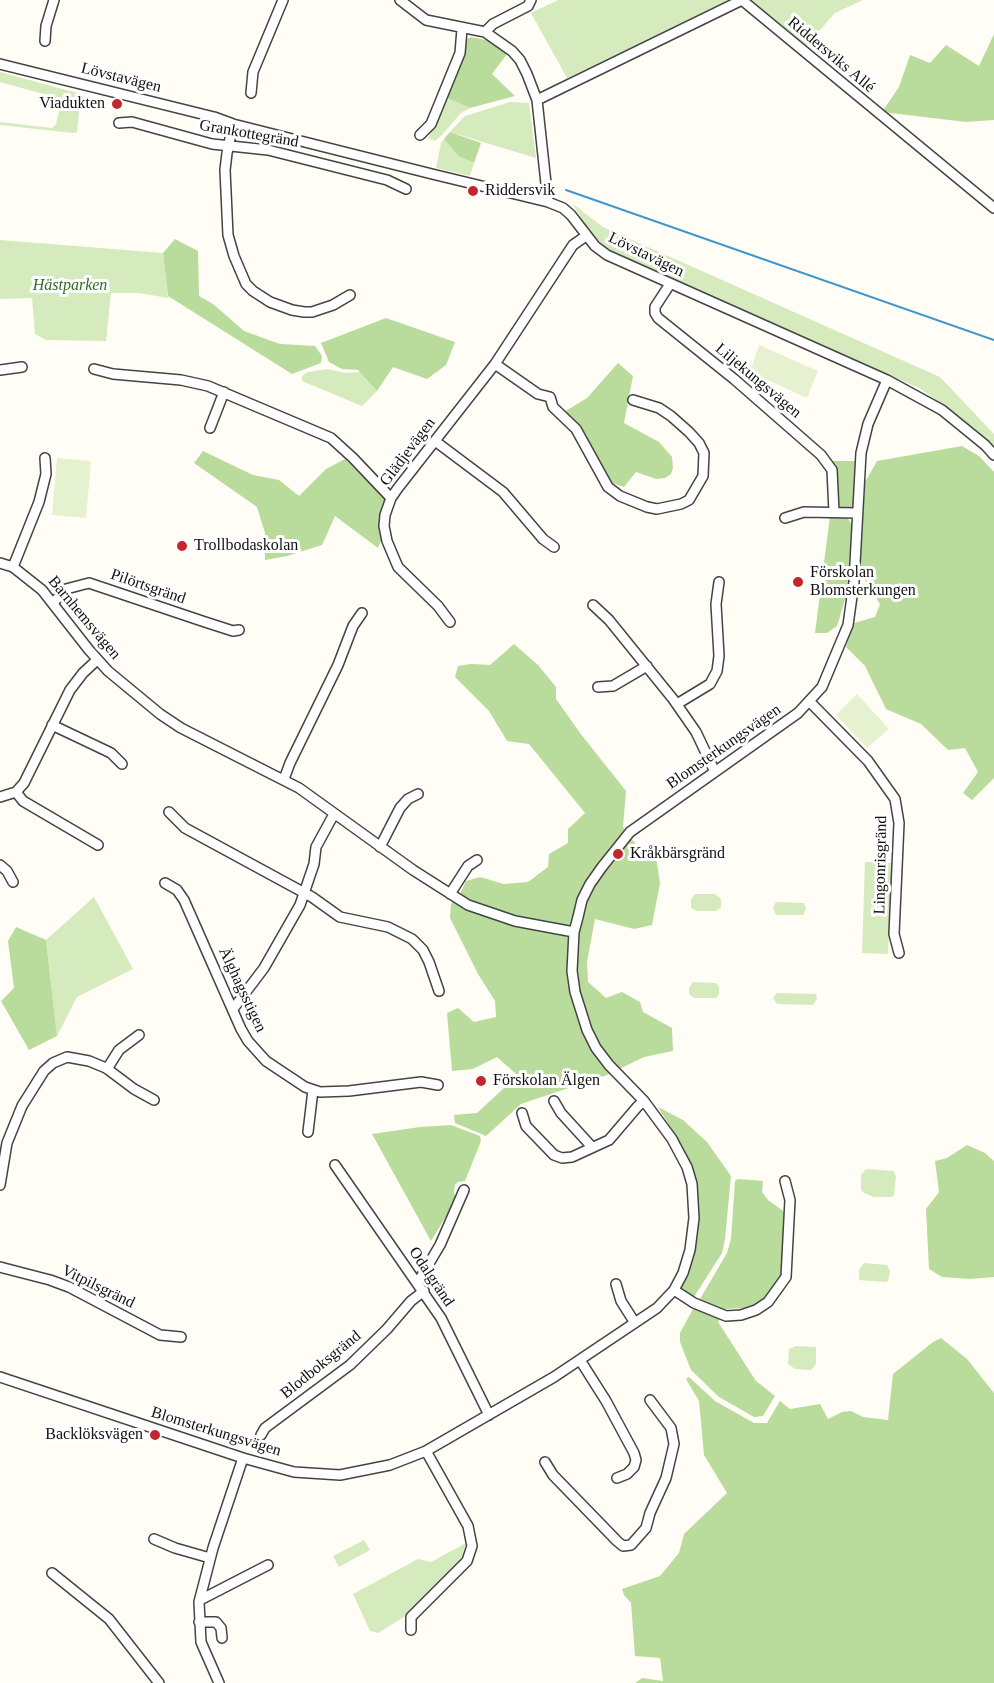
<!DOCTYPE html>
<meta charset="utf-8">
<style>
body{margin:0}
canvas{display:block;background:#fffdf5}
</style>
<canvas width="994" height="1683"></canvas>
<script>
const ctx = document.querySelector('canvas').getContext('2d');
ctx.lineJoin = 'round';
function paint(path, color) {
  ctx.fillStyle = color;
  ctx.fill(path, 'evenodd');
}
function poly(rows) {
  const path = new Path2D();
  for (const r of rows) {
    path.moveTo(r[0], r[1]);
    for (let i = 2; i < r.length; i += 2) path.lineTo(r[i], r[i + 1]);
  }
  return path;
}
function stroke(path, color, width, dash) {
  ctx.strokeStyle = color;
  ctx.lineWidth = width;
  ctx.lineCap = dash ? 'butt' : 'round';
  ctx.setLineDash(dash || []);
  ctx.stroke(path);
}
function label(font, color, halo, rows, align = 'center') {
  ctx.font = font + ' Georgia,serif';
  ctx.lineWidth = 6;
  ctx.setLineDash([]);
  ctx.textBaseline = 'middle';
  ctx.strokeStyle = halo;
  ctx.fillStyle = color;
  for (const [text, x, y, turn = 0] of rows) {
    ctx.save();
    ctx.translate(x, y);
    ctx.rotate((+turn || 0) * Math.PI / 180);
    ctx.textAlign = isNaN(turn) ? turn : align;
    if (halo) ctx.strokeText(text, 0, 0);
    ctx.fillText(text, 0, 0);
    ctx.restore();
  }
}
paint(poly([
 [558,0,731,0,567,78,531,13],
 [751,0,863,0,835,13,805,47],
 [0,72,81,94,77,132,73,133,0,125,0,122,52,128,56,124,62,99,0,82],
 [447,98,470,108,461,113,441,136,435,141,428,138],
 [510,102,529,103,536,158,450,132,465,116],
 [444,139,458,156,474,163,470,176,436,168,441,143],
 [573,204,603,227,940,377,994,434,994,450,980,434,949,409,919,388,610,252,588,230],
 [0,240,163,253,168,298,139,293,111,293,106,341,46,340,35,334,32,298,0,299],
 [328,369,345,373,360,372,377,391,362,406,302,381,302,376,308,372],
 [865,862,892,863,888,954,862,953],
 [695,894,715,894,721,899,721,907,716,911,697,911,691,908,691,899],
 [94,897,133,969,77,997,57,1036,46,940],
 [776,902,804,903,806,909,803,915,776,915,773,908],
 [693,982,716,983,719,987,719,994,716,998,694,998,689,994,689,988],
 [777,993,816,994,817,999,813,1005,777,1004,773,998],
 [866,1169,894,1171,896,1177,894,1195,892,1197,874,1197,864,1193,861,1190,861,1175],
 [864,1263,887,1265,890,1271,888,1281,886,1282,859,1280,859,1270],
 [796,1346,816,1347,816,1364,811,1370,795,1369,788,1364,789,1349],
 [364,1540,370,1550,339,1567,333,1556],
 [466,1543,460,1561,404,1617,378,1633,370,1631,353,1594,418,1559,431,1562]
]), '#d5ebbd');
paint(poly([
 [994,34,994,120,966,122,882,112,899,87,910,55,930,63,946,45,979,66],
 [471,37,491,41,507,54,492,74,515,96,470,108,447,98,462,58,465,40],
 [450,132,481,143,474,163,458,156,444,139],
 [175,239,198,251,199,296,213,304,244,331,280,344,315,346,322,356,321,363,292,374,168,296,163,253],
 [386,318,455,342,446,365,427,379,393,367,377,391,358,370,342,369,329,362,321,343],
 [618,363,633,376,624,423,659,442,672,457,673,468,671,474,665,478,656,479,636,472,624,487,612,483,564,412,587,398],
 [962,446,979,456,994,472,994,778,972,800,963,793,978,772,965,748,948,750,921,724,886,709,865,666,846,647,854,623,875,617,880,604,860,572,865,482,877,461],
 [203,451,253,475,279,480,299,496,326,469,345,459,386,499,382,509,382,538,378,548,335,516,322,545,287,556,265,560,265,533,257,507,194,463],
 [828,461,855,461,853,505,849,509,837,508],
 [830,516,847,517,852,525,847,593,837,626,827,633,815,633],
 [514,644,538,665,556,687,556,699,580,733,626,791,623,827,639,849,656,857,660,883,652,925,634,929,595,919,587,962,588,982,606,998,622,992,640,1002,643,1012,672,1028,673,1051,644,1057,607,1075,521,1104,486,1136,455,1123,454,1115,477,1113,504,1088,516,1074,497,1057,473,1069,452,1071,447,1013,458,1008,474,1022,496,1017,495,1001,478,974,450,918,451,904,460,894,466,881,480,877,504,884,528,882,548,867,549,854,568,843,568,829,585,813,529,744,507,741,489,711,455,677,458,666,471,664,490,665],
 [16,927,46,940,57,1036,29,1050,1,1001,14,988,8,941],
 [658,1107,683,1120,707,1142,731,1176,725,1239,722,1253,694,1297,683,1290,681,1285,696,1243,698,1218,696,1186,692,1168,683,1147],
 [451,1125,480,1136,481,1141,465,1181,458,1182,455,1185,454,1192,456,1200,431,1241,372,1134,420,1127],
 [967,1145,985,1153,994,1161,994,1277,970,1279,942,1277,929,1269,926,1209,939,1192,935,1161,947,1158],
 [738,1179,763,1181,762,1192,768,1200,786,1213,783,1269,774,1289,756,1305,744,1308,724,1309,700,1299,727,1253,731,1239,735,1181],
 [694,1307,720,1319,718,1322,756,1381,775,1396,763,1416,754,1417,719,1397,691,1370,680,1342,680,1333],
 [941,1338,967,1359,994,1393,994,1683,635,1683,642,1678,663,1681,660,1658,635,1656,631,1603,624,1595,622,1589,660,1576,679,1553,684,1534,727,1493,704,1455,699,1401,686,1379,689,1377,715,1401,754,1423,767,1423,780,1401,790,1409,820,1404,828,1419,842,1412,851,1411,863,1417,888,1420,893,1374,933,1342]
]), '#b9dc9c');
paint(poly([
 [759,345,818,371,807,398,750,372],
 [57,458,91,461,86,518,52,515],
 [857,694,889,729,867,748,836,715]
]), '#e6f2cf');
stroke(poly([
 [566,190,994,340]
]), '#3f96cf', 2);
const minor = poly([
 [400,0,426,20,485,32,512,51,520,60,527,74,537,100,548,202],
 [485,32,493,24,528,6,531,0],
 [45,41,46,26,54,0],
 [0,64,214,117,233,124,432,174,548,202,563,208,571,215,595,246,607,255,887,380,942,410,985,445,994,455],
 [251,93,253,72,283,0],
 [537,100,742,0,994,208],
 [119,123,132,122,212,144,268,150,387,180,406,189],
 [233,124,227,153,225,170,228,235,234,256,246,284,253,291,270,302,292,310,304,312,312,312,333,305,350,295],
 [420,135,431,124,460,53,462,29],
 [670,284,655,307,655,313,658,318,734,379,821,455,832,470,834,512],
 [495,364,538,394,550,397,553,407,576,429,608,487,620,496,647,507,657,509,681,504,689,500,703,476,704,453,699,443,689,432,671,416,659,408,633,400],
 [94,369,113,374,181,380,208,386,331,438,353,458,391,498],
 [0,370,22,367],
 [210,428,224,392],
 [435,441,503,492,543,539,554,547],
 [45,458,46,474,39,502,13,567,42,590,89,650,108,671,160,714,181,728,299,788,413,870,468,905,515,921,574,932],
 [785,518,804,512,857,513],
 [0,563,13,567],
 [53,603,66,589,89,583,205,622,233,631,239,630],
 [593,605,609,620,673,699,696,732,715,772],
 [450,622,438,606,398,567,387,541,384,526,385,515,391,498,398,488,495,364,573,245,586,236],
 [598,687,613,686,647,666],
 [809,701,868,761,895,799,899,823,894,934,899,953],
 [677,704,710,684,717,671,719,656,716,604,719,582],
 [52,725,111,753,122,764],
 [284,779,290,763,338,665,353,626,362,613],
 [16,792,23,801,98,845],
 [0,797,16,792,24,783,70,690,83,673,97,660],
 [169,812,185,828,312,897,340,917,388,927,412,939,423,950,429,962,439,991],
 [380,847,400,808,408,799,418,794],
 [0,865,7,871,13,882],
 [165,883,177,890,184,900,241,1029,248,1041,266,1061,305,1087,320,1092,349,1091,421,1082,438,1085],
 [450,894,468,866,477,860],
 [233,1009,264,968,300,905,314,864,316,847,334,814],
 [107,1069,119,1050,139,1035],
 [554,1101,561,1113,592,1147],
 [522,1113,526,1126,554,1155,562,1158,572,1157,609,1140,638,1106,644,1101],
 [308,1132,313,1090],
 [335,1165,441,1318,489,1415],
 [0,1185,7,1143,22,1106,44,1071,53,1063,67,1057,89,1061,106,1068,134,1089,154,1100],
 [0,1267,50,1280,69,1287,160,1335,181,1337],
 [418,1282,440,1245,464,1190],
 [616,1284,621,1301,635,1323],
 [674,1290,694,1303,726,1316,741,1315,756,1310,768,1302,786,1277,790,1200,785,1181],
 [580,1360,606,1401,634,1453,636,1460,634,1467,627,1474,617,1478],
 [0,1377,243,1458,294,1472,340,1475,390,1465,426,1451,554,1377,657,1308,674,1290,683,1273,690,1250,694,1218,692,1184,687,1167,672,1139,644,1101,609,1065,596,1048,587,1030,575,992,572,971,574,932,578,917,582,900,590,884,602,867,630,832,798,713,822,687,848,625,854,582,861,453,868,424,887,380],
 [261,1435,265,1428,350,1365,387,1329,411,1301,424,1291],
 [545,1462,553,1475,617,1541,623,1546,631,1545,646,1528,650,1513,666,1478,674,1444,671,1428,650,1400],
 [154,1539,175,1548,210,1558],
 [52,1573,109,1619,159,1683],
 [200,1600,268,1565],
 [199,1622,216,1622,221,1628,222,1638],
 [411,1630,411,1617,467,1561,472,1546,468,1526,426,1451],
 [219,1683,201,1642,199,1602,213,1548,243,1458]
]);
stroke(minor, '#444', 12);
stroke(minor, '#fff', 9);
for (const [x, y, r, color] of [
 [117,104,6,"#c4262e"],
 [473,191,6,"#c4262e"],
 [182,546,6,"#c4262e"],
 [798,582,6,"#c4262e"],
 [618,854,6,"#c4262e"],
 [481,1081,6,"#c4262e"],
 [155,1435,6,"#c4262e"]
]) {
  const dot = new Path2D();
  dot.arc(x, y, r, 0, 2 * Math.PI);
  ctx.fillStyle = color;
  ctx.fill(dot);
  stroke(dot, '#fff', 2);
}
label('16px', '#111', '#fff', [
 ["Riddersviks Allé",831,55,40],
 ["Lövstavägen",121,78,14],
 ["Grankottegränd",249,134,10],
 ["Lövstavägen",646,255,26],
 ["Liljekungsvägen",758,381,40],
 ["Glädjevägen",408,452,-53],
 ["Pilörtsgränd",148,587,19],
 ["Barnhemsvägen",84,618,50],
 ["Blomsterkungsvägen",724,747,-35],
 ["Lingonrisgränd",881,865,-89],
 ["Älghagsstigen",242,990,65],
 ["Odalgränd",431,1277,56],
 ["Vitpilsgränd",98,1287,26],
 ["Blodboksgränd",321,1365,-39],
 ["Blomsterkungsvägen",216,1432,17]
]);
label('16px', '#111', '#fff', [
 ["Viadukten",105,104,"right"],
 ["Riddersvik",485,191],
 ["Trollbodaskolan",194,546],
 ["Förskolan",810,573],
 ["Blomsterkungen",810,591],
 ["Kråkbärsgränd",630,854],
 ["Förskolan Älgen",493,1081],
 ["Backlöksvägen",143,1435,"right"]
], 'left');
label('italic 16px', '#2f6b1f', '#fff', [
 ["Hästparken",70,286]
]);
</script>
